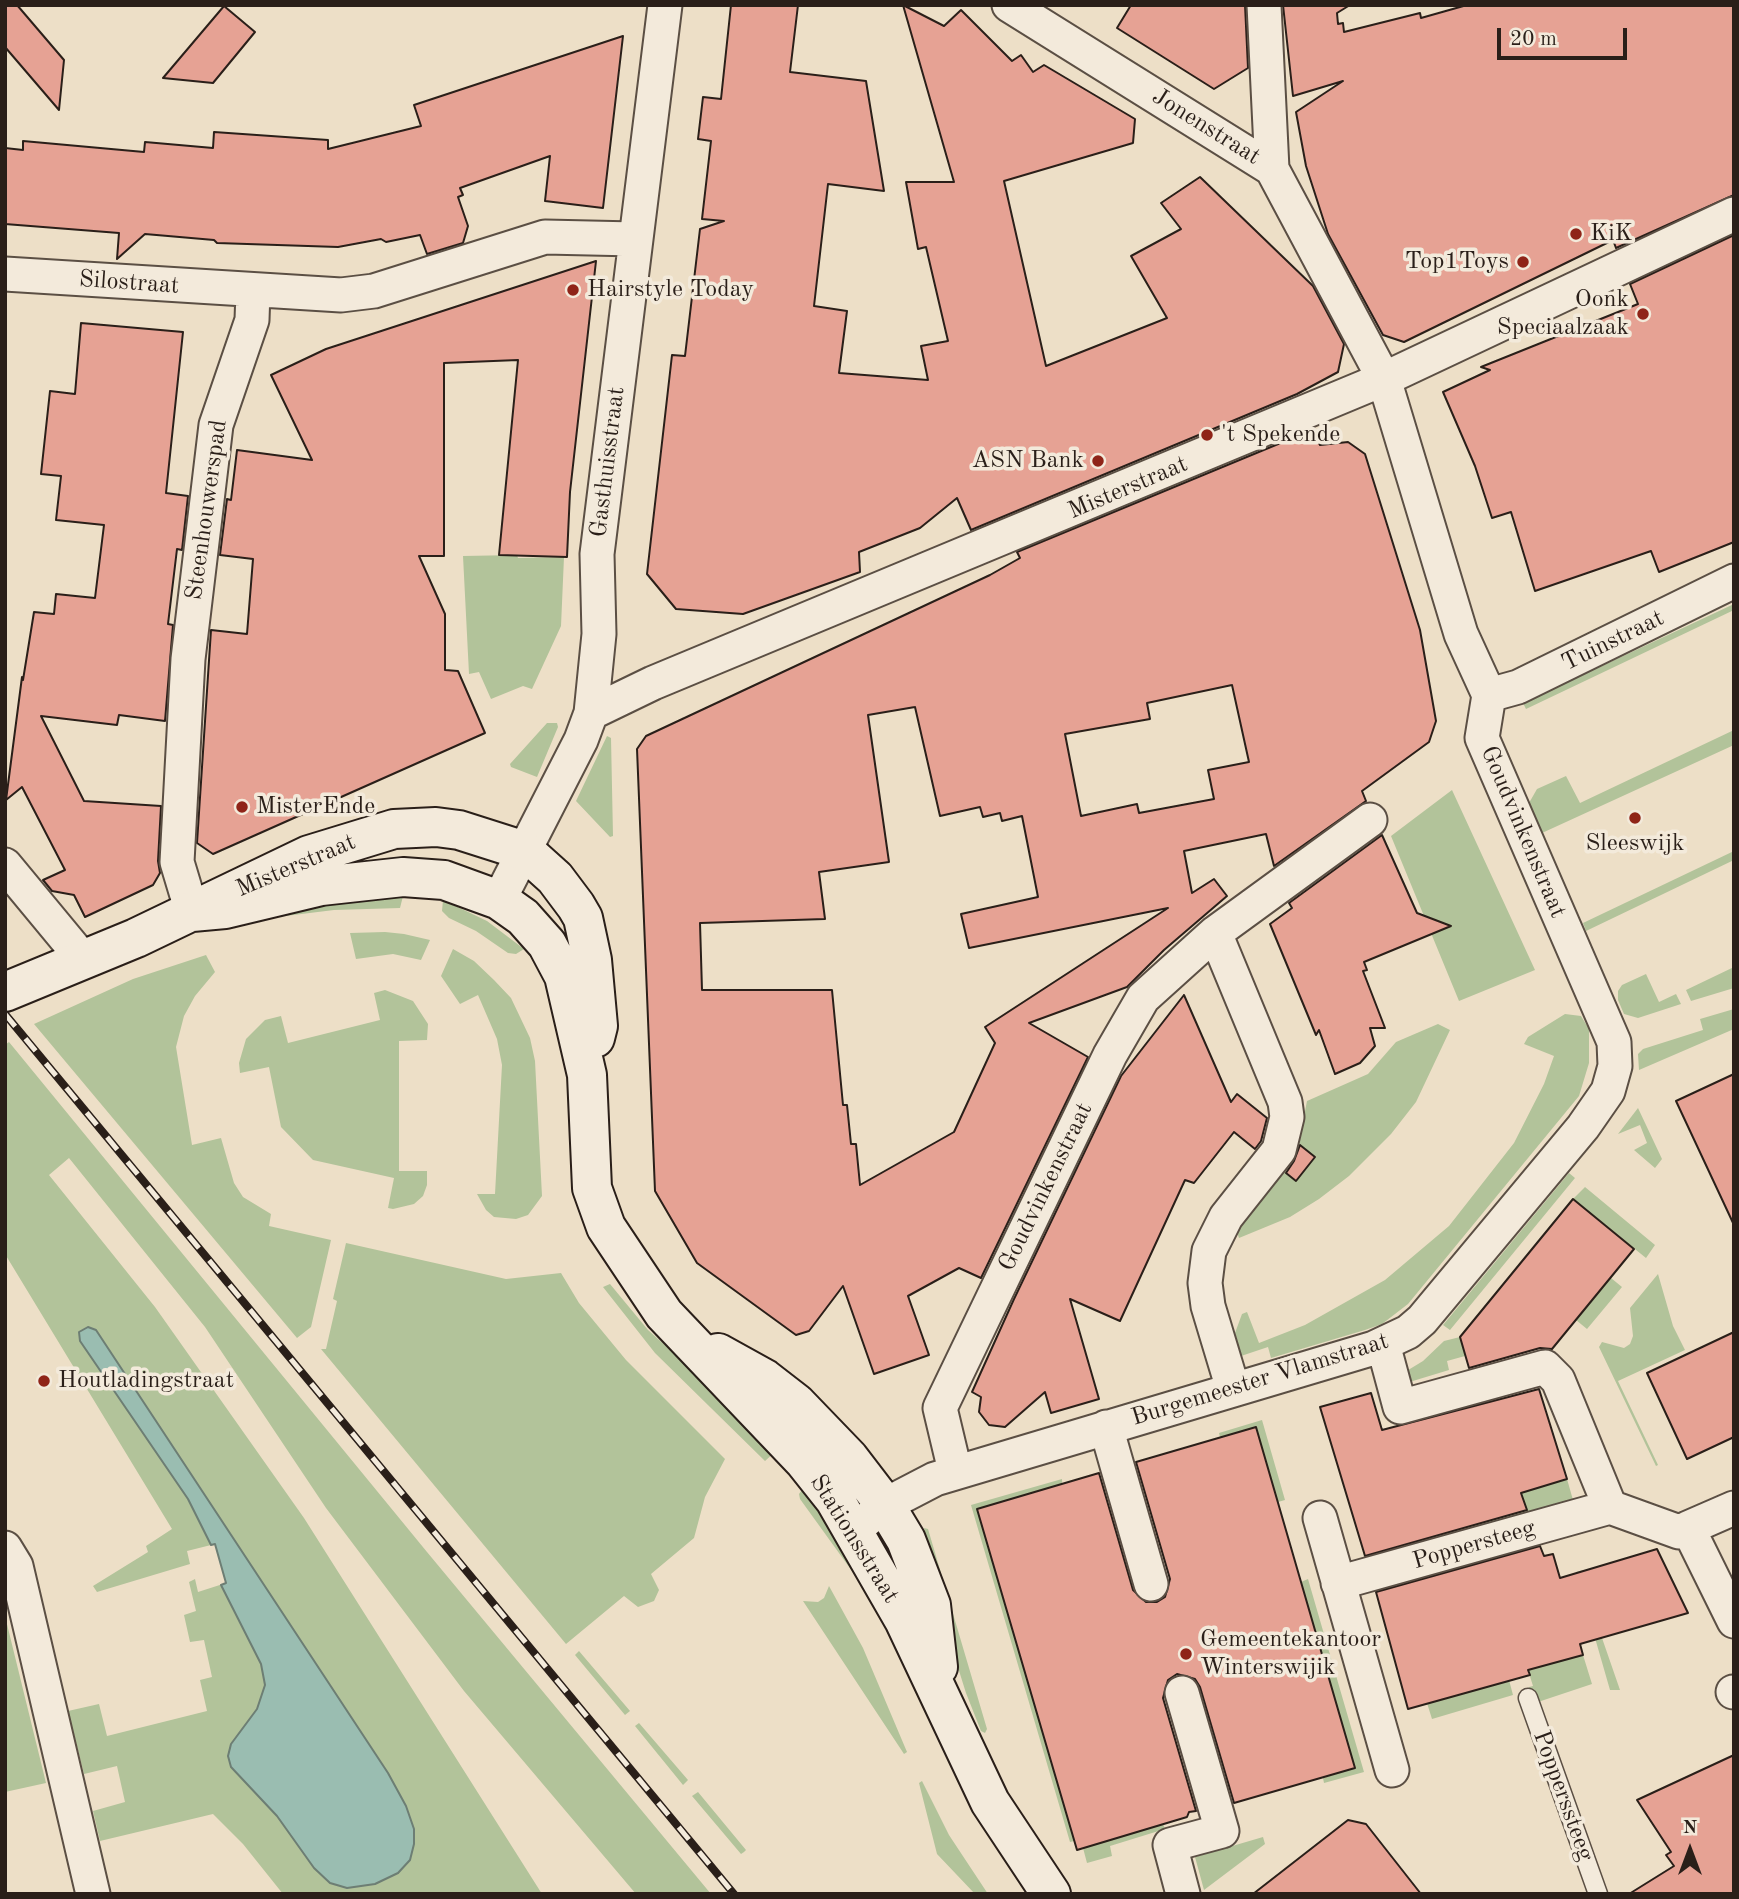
<!DOCTYPE html>
<style>
body{margin:0}
#map{position:relative;width:1739px;height:1899px;overflow:hidden;background:#eddfc7;font-family:"Old Standard TT",serif}
canvas{display:block}
.frame{position:absolute;inset:0;border:7px solid #2a1f19;pointer-events:none}
.north{position:absolute;left:1655px;top:1815px;width:70px;height:70px;-webkit-text-stroke:5px #f3eadb;paint-order:stroke;rotate:0deg;font-size:19px;font-weight:700;line-height:28px;text-align:center;color:#2a1f19}
.north::after{content:'';display:block;margin:auto;width:24px;height:32px;background:#2a1f19;clip-path:polygon(50% 0,100% 100%,50% 72%,0 100%)}
.scale{position:absolute;left:1497px;top:28px;width:130px;height:32px;box-sizing:border-box;border:4px solid #2a1f19;border-top:0;padding-left:9px;font-size:21px;line-height:24px;white-space:nowrap;color:#2a1f19;-webkit-text-stroke:5px #f3eadb;paint-order:stroke}
</style>
<div id="map">
<canvas width="1739" height="1899"></canvas>
<div class="frame"></div>
<div class="north">N</div>
<div class="scale">20 m</div>
</div>
<script>
const ctx = document.querySelector('canvas').getContext('2d');
ctx.lineJoin = 'round';
function paint(path, color) {
  ctx.fillStyle = color;
  ctx.fill(path, 'evenodd');
}
function poly(rows) {
  const path = new Path2D();
  for (const r of rows) {
    path.moveTo(r[0], r[1]);
    for (let i = 2; i < r.length; i += 2) path.lineTo(r[i], r[i + 1]);
  }
  return path;
}
function stroke(path, color, width, dash) {
  ctx.strokeStyle = color;
  ctx.lineWidth = width;
  ctx.lineCap = dash ? 'butt' : 'round';
  ctx.setLineDash(dash || []);
  ctx.stroke(path);
}
function label(font, color, halo, rows, align = 'center') {
  ctx.font = font + ' "Old Standard TT",serif';
  ctx.lineWidth = 7;
  ctx.setLineDash([]);
  ctx.textBaseline = 'middle';
  ctx.strokeStyle = halo;
  ctx.fillStyle = color;
  for (const [text, x, y, turn = 0] of rows) {
    ctx.save();
    ctx.translate(x, y);
    ctx.rotate((+turn || 0) * Math.PI / 180);
    ctx.textAlign = isNaN(turn) ? turn : align;
    if (halo) ctx.strokeText(text, 0, 0);
    ctx.fillText(text, 0, 0);
    ctx.restore();
  }
}
paint(poly([
 [517,555,518,558,564,557,561,626,532,689,523,686,491,699,479,672,469,674,463,556],
 [1734,604,1734,610,1526,709,1523,703],
 [547,723,557,723,558,727,537,777,511,767,510,764],
 [1734,730,1734,745,1542,833,1529,803,1537,789,1566,776,1580,803],
 [607,736,611,738,613,836,610,837,576,801],
 [1452,790,1535,970,1459,1001,1391,836],
 [1734,851,1734,860,1586,931,1583,923],
 [403,896,400,908,334,910,261,919,304,901],
 [443,900,487,921,524,949,516,954,508,953,476,931,449,918,442,911],
 [385,932,404,934,430,940,421,960,393,954,356,959,350,933],
 [453,949,474,961,494,980,511,998,530,1038,535,1061,542,1196,528,1215,516,1219,494,1217,486,1210,477,1194,495,1194,502,1065,497,1039,478,995,460,1004,441,976],
 [206,955,215,972,195,996,184,1016,176,1047,192,1145,221,1138,234,1183,243,1197,271,1214,269,1226,331,1240,311,1327,297,1338,34,1024,133,979],
 [1734,967,1734,988,1691,1001,1686,990],
 [1646,974,1659,1002,1676,994,1681,1004,1638,1018,1624,1014,1618,1000,1618,991,1622,985],
 [385,990,413,1001,428,1024,427,1040,399,1041,399,1171,427,1171,427,1185,423,1196,414,1204,393,1209,388,1208,394,1178,313,1160,281,1127,269,1067,240,1073,239,1063,246,1039,265,1020,281,1016,288,1043,380,1020,374,993],
 [1734,1009,1734,1029,1639,1070,1638,1054,1643,1049,1703,1030,1700,1019],
 [1565,1014,1581,1016,1589,1029,1589,1063,1579,1096,1408,1304,1382,1324,1365,1330,1271,1358,1268,1347,1241,1356,1235,1333,1242,1314,1247,1312,1259,1343,1305,1325,1385,1280,1449,1226,1514,1143,1544,1084,1554,1056,1524,1044,1528,1037],
 [1438,1024,1450,1030,1416,1102,1391,1134,1349,1176,1319,1199,1290,1217,1239,1238,1237,1232,1296,1157,1307,1101,1368,1074,1396,1042],
 [9,1042,427,1552,711,1894,636,1894,464,1691,326,1508,205,1327,69,1158,49,1175,155,1307,304,1518,542,1894,283,1894,243,1844,213,1814,100,1841,93,1811,125,1802,117,1766,84,1774,68,1711,99,1704,107,1736,207,1711,200,1680,212,1677,204,1640,190,1642,184,1615,196,1611,189,1582,195,1579,198,1592,226,1583,215,1544,187,1551,190,1564,97,1592,93,1586,148,1552,146,1546,172,1529,5,1254,5,1045],
 [1638,1108,1662,1159,1655,1168,1634,1150,1647,1143,1640,1125,1618,1134],
 [1569,1173,1575,1178,1450,1330,1443,1325],
 [1585,1187,1655,1245,1646,1258,1573,1199],
 [346,1243,506,1279,561,1273,579,1303,626,1360,725,1459,705,1497,694,1538,651,1574,659,1590,654,1601,638,1607,624,1596,566,1644,321,1349,326,1349,337,1301,333,1299],
 [1658,1274,1673,1326,1685,1350,1618,1381,1658,1465,1656,1466,1599,1347,1602,1342,1624,1348,1630,1344,1633,1336,1630,1308],
 [1611,1278,1622,1287,1587,1329,1576,1320],
 [610,1284,648,1330,739,1412,776,1451,765,1461,655,1353,603,1287],
 [1460,1337,1465,1356,1447,1361,1449,1370,1403,1384,1400,1375,1423,1361,1444,1341],
 [1262,1420,1285,1500,1278,1502,1256,1427,1220,1437,1219,1433],
 [1062,1479,1074,1841,1070,1842,971,1505],
 [1567,1479,1573,1500,1416,1546,1408,1518,1521,1493],
 [805,1486,863,1575,857,1578,800,1499,799,1494],
 [924,1528,928,1529,987,1729,985,1733,981,1731,966,1693,950,1642],
 [1584,1570,1602,1638,1620,1690,1610,1690,1576,1572],
 [1308,1579,1364,1772,1324,1783,1323,1778,1355,1768,1301,1582],
 [829,1586,863,1648,907,1752,904,1754,803,1601,818,1602,824,1598],
 [5,1616,46,1783,5,1792,7,1709],
 [579,1651,630,1711,625,1715,575,1655],
 [1583,1655,1592,1684,1538,1702,1534,1690,1530,1691,1529,1687,1533,1686,1524,1657,1567,1659],
 [1509,1680,1513,1695,1432,1719,1427,1703],
 [639,1723,688,1780,683,1785,635,1726],
 [922,1781,949,1835,988,1894,975,1894,937,1854,919,1783],
 [698,1792,746,1850,744,1852,741,1854,692,1796],
 [1163,1824,1165,1829,1110,1846,1112,1856,1087,1863,1083,1848],
 [1263,1837,1265,1844,1204,1890,1195,1857]
]), '#b2c39a');
const water = poly([
 [88,1327,96,1330,388,1773,406,1806,414,1829,414,1844,410,1860,398,1873,375,1884,347,1888,330,1883,314,1868,277,1816,231,1767,228,1756,231,1744,257,1709,265,1685,261,1664,221,1585,226,1583,215,1544,211,1545,188,1499,80,1341,79,1332,88,1327]
]);
paint(water, '#9abdb1');
stroke(water, '#6d7e74', 2);
const building = poly([
 [5,5,17,5,64,60,59,110,5,47,5,5],
 [731,5,798,5,790,72,866,81,884,191,828,184,814,306,847,311,839,373,928,380,921,346,948,341,926,247,918,249,906,182,954,182,903,5,944,26,961,10,1012,61,1021,55,1033,72,1044,65,1135,119,1133,143,1004,181,1046,366,1167,318,1131,256,1181,229,1161,203,1200,177,1313,286,1344,344,1338,372,1297,394,971,530,957,498,920,528,859,552,860,572,743,614,676,609,647,574,672,355,685,356,700,229,724,221,702,219,711,141,698,139,703,97,721,99,731,5],
 [1131,5,1245,5,1248,68,1214,89,1117,28,1131,5],
 [1283,5,1350,5,1337,13,1338,24,1343,23,1344,32,1420,13,1421,18,1467,5,1734,5,1734,195,1616,248,1613,240,1404,342,1383,335,1328,234,1306,166,1296,112,1343,81,1293,96,1283,5],
 [224,6,255,32,213,83,163,78,224,6],
 [623,36,603,208,545,201,550,156,460,188,463,195,458,197,468,226,463,243,427,254,420,235,386,242,381,239,338,247,217,243,214,240,145,234,117,259,119,233,5,224,5,148,23,150,23,141,144,152,145,142,213,148,214,132,328,140,328,149,421,126,414,105,623,36],
 [1734,235,1734,542,1659,572,1651,551,1535,591,1511,512,1492,518,1475,466,1443,392,1490,370,1481,367,1638,304,1630,284,1734,235],
 [596,261,570,492,567,557,499,555,518,360,444,363,444,556,419,556,445,614,445,670,458,671,485,733,213,854,197,843,211,630,247,634,253,559,220,555,227,499,231,500,237,450,312,460,271,375,326,349,596,261],
 [81,323,183,332,166,493,188,496,182,550,177,549,168,624,173,625,165,721,119,715,117,725,41,716,84,801,161,806,158,861,160,873,153,885,85,917,74,895,52,891,43,880,65,870,22,787,6,800,22,677,23,680,34,612,54,614,56,594,95,598,104,525,56,520,61,476,41,474,50,391,75,394,81,323],
 [1312,430,1320,445,1348,442,1365,454,1420,630,1436,721,1429,742,1362,791,1366,801,1274,866,1266,834,1184,851,1192,893,1214,879,1227,896,1164,950,1127,987,1029,1023,1088,1057,981,1278,959,1268,908,1296,929,1355,874,1374,843,1286,809,1331,796,1335,697,1263,655,1191,637,749,646,736,990,575,1020,558,1017,552,1312,430],
 [1232,685,1249,762,1208,770,1214,799,1139,813,1137,804,1081,816,1065,734,1150,719,1147,703,1232,685],
 [915,707,940,816,980,807,983,817,1000,813,1002,821,1022,816,1038,897,961,914,969,948,1168,908,985,1027,995,1043,954,1132,860,1185,856,1144,851,1144,847,1105,843,1105,832,990,702,990,700,923,825,919,819,872,889,862,868,715,915,707],
 [1382,835,1417,913,1451,926,1364,962,1367,970,1363,971,1385,1028,1370,1028,1375,1046,1360,1063,1335,1074,1319,1030,1316,1035,1270,924,1292,908,1289,903,1382,835],
 [1184,995,1231,1102,1237,1094,1267,1118,1261,1141,1255,1149,1234,1132,1194,1183,1185,1180,1120,1321,1070,1299,1099,1399,1051,1413,1045,1392,1005,1427,989,1425,979,1412,981,1397,972,1392,1014,1299,1121,1076,1184,995],
 [1734,1074,1734,1225,1676,1101,1734,1074],
 [1300,1145,1315,1157,1296,1181,1286,1173,1294,1161,1300,1145],
 [1573,1199,1634,1249,1552,1349,1540,1348,1469,1368,1460,1337,1573,1199],
 [1734,1332,1734,1437,1687,1459,1647,1373,1734,1332],
 [1539,1389,1567,1479,1521,1493,1527,1510,1365,1556,1320,1407,1371,1393,1382,1430,1539,1389],
 [1256,1427,1355,1768,1234,1803,1200,1687,1195,1679,1177,1674,1168,1680,1163,1698,1196,1811,1189,1812,1187,1817,1077,1850,977,1509,1099,1473,1133,1590,1146,1602,1157,1602,1165,1597,1170,1579,1136,1462,1256,1427],
 [1540,1546,1544,1556,1553,1554,1560,1578,1657,1549,1688,1613,1580,1644,1583,1655,1528,1670,1530,1675,1408,1709,1376,1592,1540,1546],
 [1734,1755,1734,1894,1629,1894,1674,1866,1666,1855,1671,1852,1637,1800,1734,1755],
 [1348,1820,1366,1824,1421,1894,1253,1894,1348,1820]
]);
paint(building, '#e6a294');
stroke(building, '#2a1f19', 2);
const lane = poly([
 [1528,1698,1598,1894]
]);
const street = poly([
 [1264,5,1272,169],
 [5,274,341,295,374,291,545,237,635,239],
 [1489,695,1518,687,1734,581],
 [591,713,653,683,1384,379,1734,214],
 [5,865,82,958],
 [499,900,581,740,591,713,599,634,597,554,665,5],
 [192,912,177,862,188,659,216,425,252,320,253,291],
 [1215,933,1285,1102,1287,1117,1279,1150,1226,1217,1209,1251,1205,1283,1208,1306,1233,1389],
 [1383,1344,1400,1407,1545,1367,1558,1380,1610,1507,1679,1532,1688,1528,1734,1621],
 [1106,1427,1151,1584],
 [955,1471,940,1408,1110,1055,1143,998,1215,933,1370,820],
 [1320,1518,1392,1770],
 [1688,1528,1734,1508],
 [854,1530,885,1505,935,1479,1374,1348,1408,1332,1422,1320,1583,1127,1608,1091,1615,1066,1614,1042,1482,738,1489,695,1461,634,1384,379,1272,169,1009,5],
 [5,1548,16,1566,93,1894],
 [1338,1583,1610,1507],
 [1733,1692,1734,1692],
 [1182,1693,1222,1831,1170,1845,1183,1894]
]);
const secondary = poly([
 [192,912,225,909,321,886,403,877,444,880,499,900,523,917,547,944,564,976,587,1075,592,1188,606,1227,664,1314,804,1461,835,1500,904,1620,990,1802,1051,1894],
 [5,992,136,938,309,855,394,829,436,827,459,830,525,851,555,878,576,906,583,918,592,960,598,1026,595,1038],
 [718,1353,765,1379,796,1403,849,1458,885,1505,906,1540,931,1605,938,1667]
]);
stroke(lane, '#5b4f44', 21);
stroke(street, '#5b4f44', 37);
stroke(secondary, '#2a1f19', 42);
stroke(lane, '#f3eadb', 18);
stroke(street, '#f3eadb', 33);
stroke(secondary, '#f3eadb', 38);
const rail = poly([
 [5,1014,734,1894]
]);
stroke(rail, '#2a1f19', 8);
stroke(rail, '#f3eadb', 5, [16]);
for (const [x, y, r, color] of [
 [1576,234,7,"#8f2418"],
 [1523,262,7,"#8f2418"],
 [573,290,7,"#8f2418"],
 [1643,314,7,"#8f2418"],
 [1207,435,7,"#8f2418"],
 [1098,461,7,"#8f2418"],
 [242,807,7,"#8f2418"],
 [1635,818,7,"#8f2418"],
 [44,1381,7,"#8f2418"],
 [1186,1654,7,"#8f2418"]
]) {
  const dot = new Path2D();
  dot.arc(x, y, r, 0, 2 * Math.PI);
  ctx.fillStyle = color;
  ctx.fill(dot);
  stroke(dot, '#f3eadb', 2.5);
}
label('24px', '#2a1f19', '#f3eadb', [
 ["Jonenstraat",1206,127,32],
 ["Silostraat",129,283,4],
 ["Gasthuisstraat",608,462,-83],
 ["Misterstraat",1128,488,-23],
 ["Steenhouwerspad",207,510,-82],
 ["Tuinstraat",1613,641,-26],
 ["Goudvinkenstraat",1523,832,67],
 ["Misterstraat",296,866,-23],
 ["Goudvinkenstraat",1046,1187,-64],
 ["Burgemeester Vlamstraat",1260,1380,-17],
 ["Stationsstraat",854,1539,58],
 ["Poppersteeg",1474,1545,-16],
 ["Popperssteeg",1563,1796,70]
]);
label('24px', '#2a1f19', '#f3eadb', [
 ["KiK",1590,234],
 ["Top1Toys",1509,262,"right"],
 ["Hairstyle Today",587,290],
 ["Oonk",1629,300,"right"],
 ["Speciaalzaak",1629,328,"right"],
 ["'t Spekende",1221,435],
 ["ASN Bank",1084,461,"right"],
 ["MisterEnde",256,807],
 ["Sleeswijk",1635,844,"center"],
 ["Houtladingstraat",58,1381],
 ["Gemeentekantoor",1200,1640],
 ["Winterswijik",1200,1668]
], 'left');
</script>
